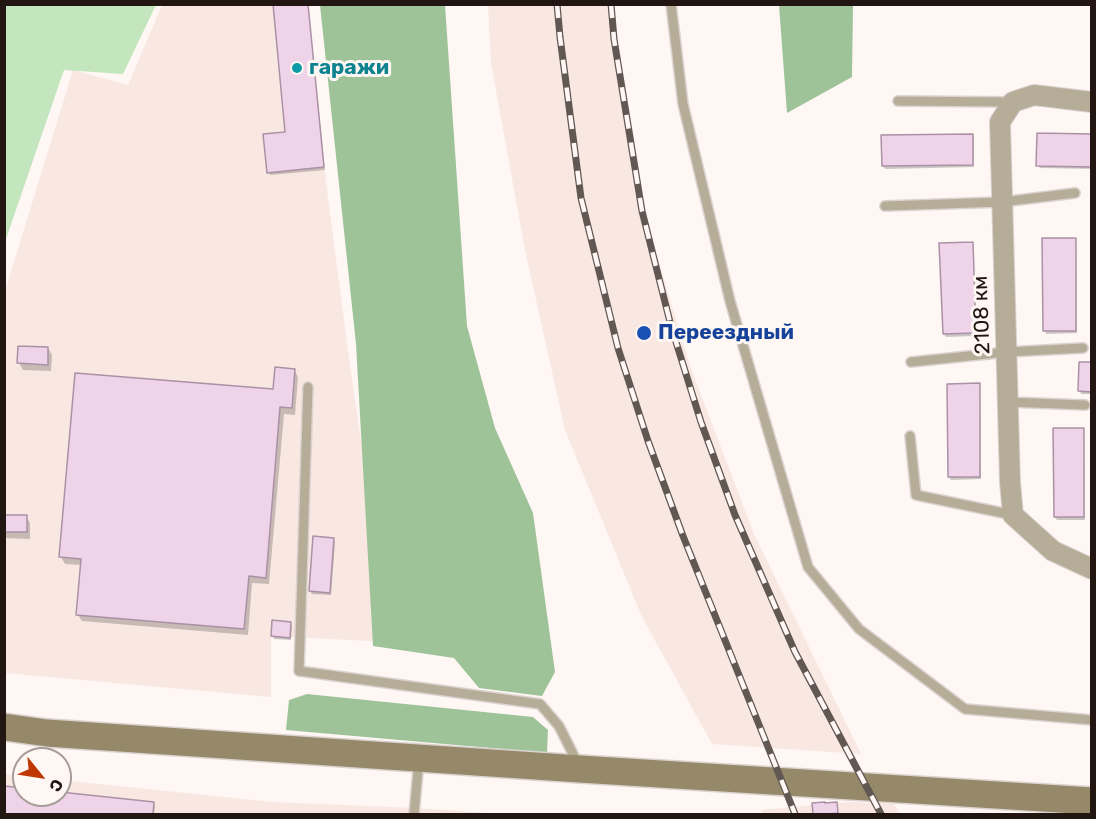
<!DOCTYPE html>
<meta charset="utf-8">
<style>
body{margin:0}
#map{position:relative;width:1096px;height:819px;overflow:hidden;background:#fef7f4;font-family:Rubik,sans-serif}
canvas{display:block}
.frame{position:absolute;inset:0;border:6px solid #211611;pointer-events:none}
.north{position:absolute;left:12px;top:747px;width:60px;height:60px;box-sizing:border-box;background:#fef7f4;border:2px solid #a69d99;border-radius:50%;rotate:120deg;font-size:16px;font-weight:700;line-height:24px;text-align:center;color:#211611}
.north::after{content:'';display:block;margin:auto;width:21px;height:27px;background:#bf3703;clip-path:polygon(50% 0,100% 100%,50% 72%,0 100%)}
</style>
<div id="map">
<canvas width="1096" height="819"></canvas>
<div class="frame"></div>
<div class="north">С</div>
</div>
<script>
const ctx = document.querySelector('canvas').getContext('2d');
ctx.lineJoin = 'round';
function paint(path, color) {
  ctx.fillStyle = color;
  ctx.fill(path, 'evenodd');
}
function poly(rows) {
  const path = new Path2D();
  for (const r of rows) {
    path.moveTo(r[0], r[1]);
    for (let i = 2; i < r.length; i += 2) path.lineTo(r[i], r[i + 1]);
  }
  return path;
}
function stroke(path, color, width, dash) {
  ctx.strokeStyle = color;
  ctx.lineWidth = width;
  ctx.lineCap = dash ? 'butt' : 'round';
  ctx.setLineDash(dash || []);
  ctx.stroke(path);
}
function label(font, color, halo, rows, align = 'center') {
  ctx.font = font + ' Rubik,sans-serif';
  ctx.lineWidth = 6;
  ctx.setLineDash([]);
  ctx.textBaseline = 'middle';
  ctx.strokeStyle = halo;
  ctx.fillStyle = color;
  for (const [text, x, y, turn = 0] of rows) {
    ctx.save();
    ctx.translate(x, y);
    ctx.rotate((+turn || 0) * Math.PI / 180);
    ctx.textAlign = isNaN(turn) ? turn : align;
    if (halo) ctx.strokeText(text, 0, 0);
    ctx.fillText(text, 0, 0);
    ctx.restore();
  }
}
paint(poly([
 [162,5,308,5,324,167,348,350,390,642,271,636,271,697,5,673,5,291,73,70,128,85],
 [488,5,612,5,632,172,690,366,754,534,861,754,712,744,642,617,565,430,525,250,491,63],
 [4,774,24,776,24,795,60,795,60,780,273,802,415,808,501,814,5,814],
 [846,802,894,804,900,814,763,814,761,810]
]), '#f9e8e2');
paint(poly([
 [5,4,156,5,123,74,64,70,5,242]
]), '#c4e6be');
paint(poly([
 [320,5,445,5,467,326,495,428,533,513,555,672,542,696,479,688,454,658,373,646,356,344],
 [779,5,853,5,852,77,787,113],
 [307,694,533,717,548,730,547,753,286,730,289,700]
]), '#9ec399');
paint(poly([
 [274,4,308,4,325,170,270,175,269,172,287,133],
 [972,135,974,138,974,167,885,169,883,166],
 [1092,135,1092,169,1040,168,1038,165],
 [1075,240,1076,242,1077,333,1046,334,1045,331],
 [973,243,975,336,946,337,944,334,941,244],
 [19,347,48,348,52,355,51,371,23,370,19,363],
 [1092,364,1092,394,1081,394,1080,391],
 [294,370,298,377,295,415,284,414,269,584,252,583,248,635,82,621,78,615,82,565,65,564,61,557,274,391],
 [979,385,980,388,981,479,951,480,949,477],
 [1083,429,1084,432,1085,520,1057,520,1055,517],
 [4,516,26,516,30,523,30,539,4,538],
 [333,539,335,542,331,595,312,594,310,591],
 [290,624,292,626,291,640,274,639,272,636],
 [4,788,24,790,24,795,60,795,60,793,154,803,155,806,154,814,4,814],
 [836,804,838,814,815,814,813,805]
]), '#0003');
const building = poly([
 [273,4,308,4,324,167,267,173,263,134,285,132,273,4],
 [1037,133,1092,134,1092,167,1036,166,1037,133],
 [973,134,973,165,882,166,881,135,973,134],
 [1042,238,1076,238,1076,331,1043,331,1042,238],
 [973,242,976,333,943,334,939,243,973,242],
 [18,346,48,347,48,365,17,363,18,346],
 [1079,362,1092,362,1092,392,1078,391,1079,362],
 [275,367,295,369,292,408,280,407,266,578,249,576,244,629,76,615,81,559,59,557,75,373,273,389,275,367],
 [980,383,980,477,948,477,947,384,980,383],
 [1053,428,1084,428,1084,517,1054,517,1053,428],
 [4,515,27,515,27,532,4,532,4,515],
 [313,536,334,538,330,593,309,591,313,536],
 [272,620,291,622,290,638,271,636,272,620],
 [4,786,24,788,24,795,60,795,60,792,154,802,153,814,4,814,4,786],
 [825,802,825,803,837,802,838,813,829,814,813,814,812,803,825,802]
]);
paint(building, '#efd3e9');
stroke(building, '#ab91a5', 1.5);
const lane = poly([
 [671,4,683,104,730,301,808,567,859,629,965,709,1092,720],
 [898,101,1013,102],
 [885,206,1002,202,1075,193],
 [911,362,1007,352,1083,348],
 [308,387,299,671,540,704,559,726,578,764],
 [1008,402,1085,405],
 [910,436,916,495,1013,515],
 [414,814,419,760]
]);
const street = poly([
 [1092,102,1034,95,1013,102,1000,122,1010,482,1013,515,1053,551,1092,569]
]);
const secondary = poly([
 [4,727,47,733,580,769,1092,801]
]);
stroke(lane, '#dbd3d0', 12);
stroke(street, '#dbd3d0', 22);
stroke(secondary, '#dbd3d0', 30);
stroke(lane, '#b5ad98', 9);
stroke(street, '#b5ad98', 20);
stroke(secondary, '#958969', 27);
const rail = poly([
 [557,4,560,37,581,198,618,348,648,441,683,536,795,814],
 [611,4,614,39,642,211,671,326,701,422,735,515,795,652,881,814]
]);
stroke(rail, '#625853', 7);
stroke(rail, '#fef7f4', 4.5, [14]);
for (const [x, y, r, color] of [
 [297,68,6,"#0f9aa8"],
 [644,333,8,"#1a4fb4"]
]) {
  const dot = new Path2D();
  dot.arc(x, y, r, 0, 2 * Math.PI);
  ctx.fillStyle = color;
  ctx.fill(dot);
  stroke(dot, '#fef7f4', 2);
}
label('bold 21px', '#0d838f', '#fef7f4', [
 ["гаражи",309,68]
], 'left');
label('21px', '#211611', '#fef7f4', [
 ["2108 км",982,315,-92]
]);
label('bold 21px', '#164399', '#fef7f4', [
 ["Переездный",658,333]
], 'left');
</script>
